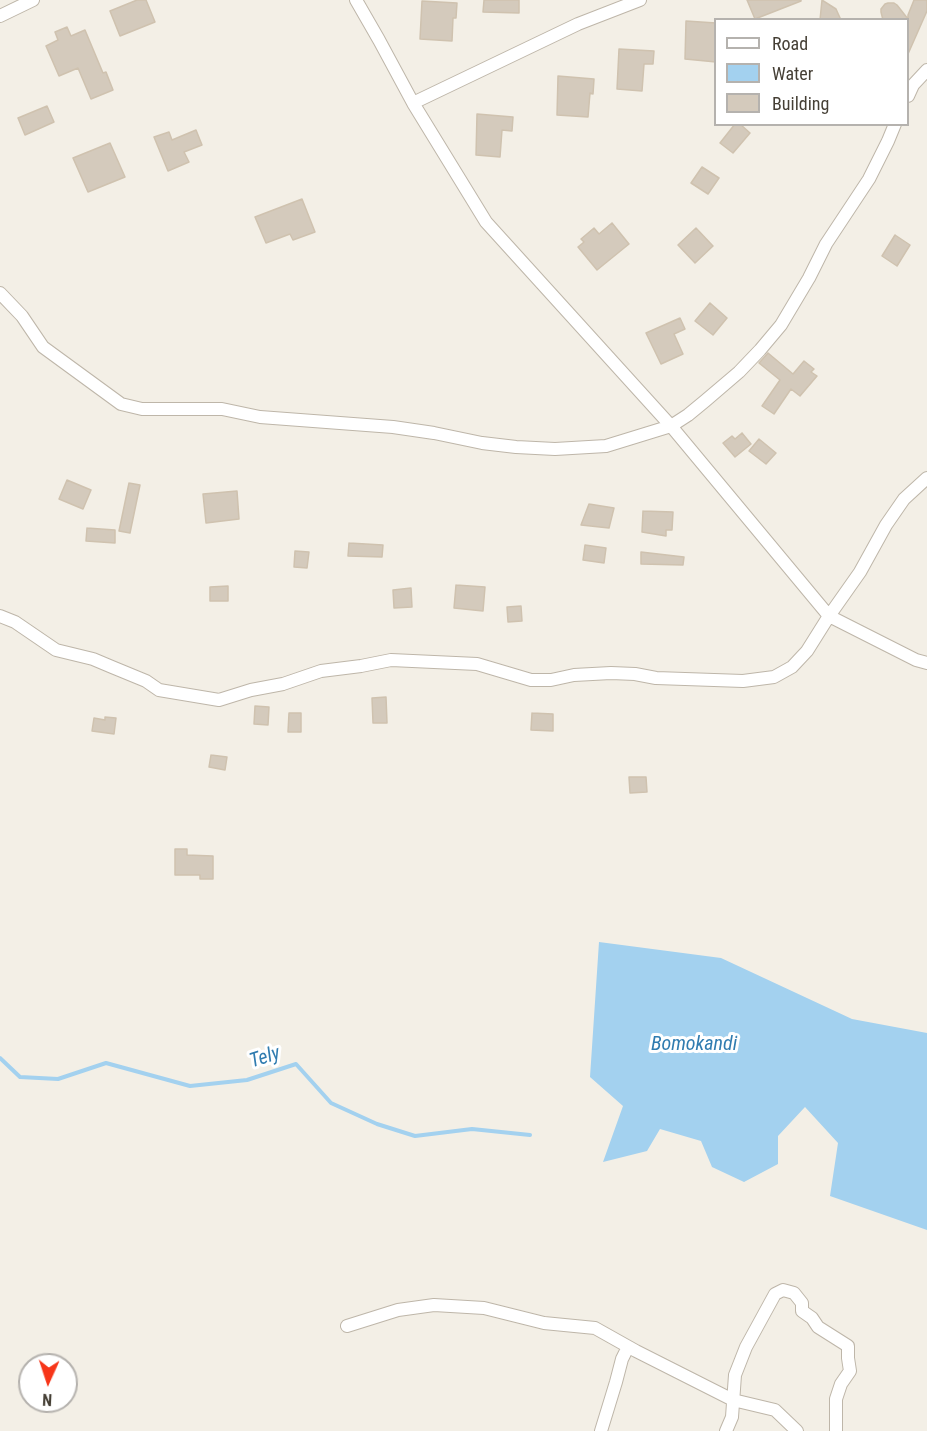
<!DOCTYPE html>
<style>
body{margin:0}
#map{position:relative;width:927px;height:1431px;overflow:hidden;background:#f3efe6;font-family:"Roboto Condensed",sans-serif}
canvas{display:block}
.legend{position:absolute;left:714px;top:18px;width:195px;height:108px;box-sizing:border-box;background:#fff;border:2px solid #b5b2ae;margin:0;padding:8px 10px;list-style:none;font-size:18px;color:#453f35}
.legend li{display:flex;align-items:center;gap:12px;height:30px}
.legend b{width:30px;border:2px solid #b5b2ae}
.north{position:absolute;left:18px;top:1353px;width:60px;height:60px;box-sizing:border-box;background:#fff;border:2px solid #b5b2ae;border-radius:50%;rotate:183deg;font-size:16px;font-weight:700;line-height:24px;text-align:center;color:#453f35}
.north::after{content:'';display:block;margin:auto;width:21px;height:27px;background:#f73619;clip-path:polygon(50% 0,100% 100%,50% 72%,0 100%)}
</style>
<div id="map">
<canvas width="927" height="1431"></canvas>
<ul class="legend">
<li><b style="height:8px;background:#fff"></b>Road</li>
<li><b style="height:16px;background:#a3d1ef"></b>Water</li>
<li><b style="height:16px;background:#d4cabc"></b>Building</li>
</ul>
<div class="north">N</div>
</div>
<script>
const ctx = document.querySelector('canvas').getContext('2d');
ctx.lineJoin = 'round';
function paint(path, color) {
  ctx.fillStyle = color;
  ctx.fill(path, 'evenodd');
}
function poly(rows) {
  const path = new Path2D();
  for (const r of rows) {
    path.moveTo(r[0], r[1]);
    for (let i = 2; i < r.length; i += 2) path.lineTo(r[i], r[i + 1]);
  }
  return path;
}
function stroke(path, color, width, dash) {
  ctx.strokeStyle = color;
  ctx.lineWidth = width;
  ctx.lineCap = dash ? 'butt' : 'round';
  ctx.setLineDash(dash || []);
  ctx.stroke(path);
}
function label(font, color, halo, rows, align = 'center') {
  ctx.font = font + ' "Roboto Condensed",sans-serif';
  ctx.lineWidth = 6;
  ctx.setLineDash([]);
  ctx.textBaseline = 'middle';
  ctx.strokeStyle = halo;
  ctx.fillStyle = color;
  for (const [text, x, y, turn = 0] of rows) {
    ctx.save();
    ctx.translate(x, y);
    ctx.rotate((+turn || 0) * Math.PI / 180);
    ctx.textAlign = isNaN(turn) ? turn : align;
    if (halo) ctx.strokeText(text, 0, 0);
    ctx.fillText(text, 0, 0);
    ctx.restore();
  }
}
paint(poly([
 [599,942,721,958,852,1019,927,1033,927,1230,830,1196,838,1143,805,1107,778,1136,778,1164,744,1182,712,1167,701,1141,660,1129,647,1151,603,1162,623,1106,590,1077]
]), '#a3d1ef');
stroke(poly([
 [0,1058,20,1077,58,1079,106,1063,190,1086,247,1080,296,1064,331,1103,377,1124,415,1136,472,1129,530,1135]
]), '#a3d1ef', 4);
const building = poly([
 [137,0,146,0,155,22,120,36,110,11,137,0],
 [484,0,519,0,519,13,483,12,484,0],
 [747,0,801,0,801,1,755,19,747,0],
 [822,0,836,9,841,20,820,20,822,0],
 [914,0,927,0,927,11,908,54,908,20,883,20,881,12,881,9,885,4,888,3,894,3,897,5,908,19,908,15,914,0],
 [422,1,457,3,456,18,453,18,452,41,420,39,422,1],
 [686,21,716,23,716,62,685,59,686,21],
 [67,27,71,36,85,30,103,73,106,72,113,90,91,99,78,68,59,76,46,46,58,40,55,32,67,27],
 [619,49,654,51,653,64,644,64,642,91,617,89,619,49],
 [558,76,594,79,593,94,590,93,588,117,557,115,558,76],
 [47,106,54,122,25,135,18,118,47,106],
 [477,114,513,117,512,131,502,130,500,157,476,155,477,114],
 [735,124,740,124,750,133,733,153,720,143,735,124],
 [196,130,202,145,184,152,189,162,168,171,154,137,169,132,172,140,196,130],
 [110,143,125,177,88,192,73,158,110,143],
 [702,167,719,178,708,194,691,183,702,167],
 [302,199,315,232,293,240,290,234,266,243,255,217,302,199],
 [612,223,629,244,597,270,578,247,584,242,581,239,594,228,599,234,612,223],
 [696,228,713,246,695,263,678,245,696,228],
 [895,235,910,245,897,266,882,256,895,235],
 [710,303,727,318,713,335,695,321,710,303],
 [680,318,685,329,674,334,683,354,661,364,646,333,680,318],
 [768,353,793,374,804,361,814,369,811,372,817,376,800,396,791,389,774,414,762,406,780,380,759,363,768,353],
 [742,433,751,444,735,457,723,443,732,436,735,439,742,433],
 [759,439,776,453,766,464,749,451,759,439],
 [67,480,91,490,83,509,59,499,67,480],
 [129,483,140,485,130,533,119,531,129,483],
 [237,491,239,519,206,523,203,494,237,491],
 [589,504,614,508,609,528,581,525,589,504],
 [643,511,673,512,672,530,666,530,666,536,642,532,643,511],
 [87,528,115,530,115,543,86,541,87,528],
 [349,543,383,545,382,557,348,556,349,543],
 [585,545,606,548,604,563,583,560,585,545],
 [295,551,309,552,307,568,294,567,295,551],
 [641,552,684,557,683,565,641,564,641,552],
 [456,585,485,587,483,611,454,608,456,585],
 [228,586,228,601,210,601,210,587,228,586],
 [411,588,412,607,394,608,393,590,411,588],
 [521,606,522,621,508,622,507,607,521,606],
 [386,697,387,723,373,723,372,698,386,697],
 [255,706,269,707,268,725,254,724,255,706],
 [289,713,301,713,301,732,288,732,289,713],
 [532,713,553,714,553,731,531,730,532,713],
 [105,717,116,718,114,734,92,731,94,718,105,720,105,717],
 [211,755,227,757,225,770,209,767,211,755],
 [629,777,646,777,647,792,630,793,629,777],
 [175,849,187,849,187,855,213,856,213,879,200,879,200,875,175,875,175,849]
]);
paint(building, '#d4cabc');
stroke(building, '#cfc2af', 1.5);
const street = poly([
 [356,0,379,40,413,103,578,24,640,0],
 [0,16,33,0],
 [908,96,913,85,927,70],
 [413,103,486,222,671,426,829,616,916,660,927,663],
 [0,293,22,316,43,347,121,404,142,409,222,409,260,417,393,427,434,433,482,443,516,447,555,449,606,446,671,426,688,415,705,401,739,372,760,350,781,325,809,278,826,244,869,179,888,141,895,124],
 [0,616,15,622,56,650,93,659,112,667,146,681,159,690,219,700,251,690,283,684,321,671,361,666,391,660,477,664,531,680,551,680,574,675,611,673,635,674,656,678,743,681,774,677,792,667,807,651,829,616,860,572,886,525,904,499,927,478],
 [347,1326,398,1310,434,1305,484,1308,544,1323,595,1328,636,1351,733,1400,775,1410,797,1431],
 [601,1431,616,1382,622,1359,628,1347],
 [726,1431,732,1417,735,1375,746,1347,775,1294,783,1290,794,1293,802,1303,802,1311,812,1318,818,1327,848,1346,848,1358,850,1371,841,1384,836,1399,836,1431]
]);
stroke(street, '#beb6a9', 14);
stroke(street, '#fff', 12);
label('italic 20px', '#307cb0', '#fff', [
 ["Bomokandi",694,1045],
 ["Tely",265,1058,-18]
]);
</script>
